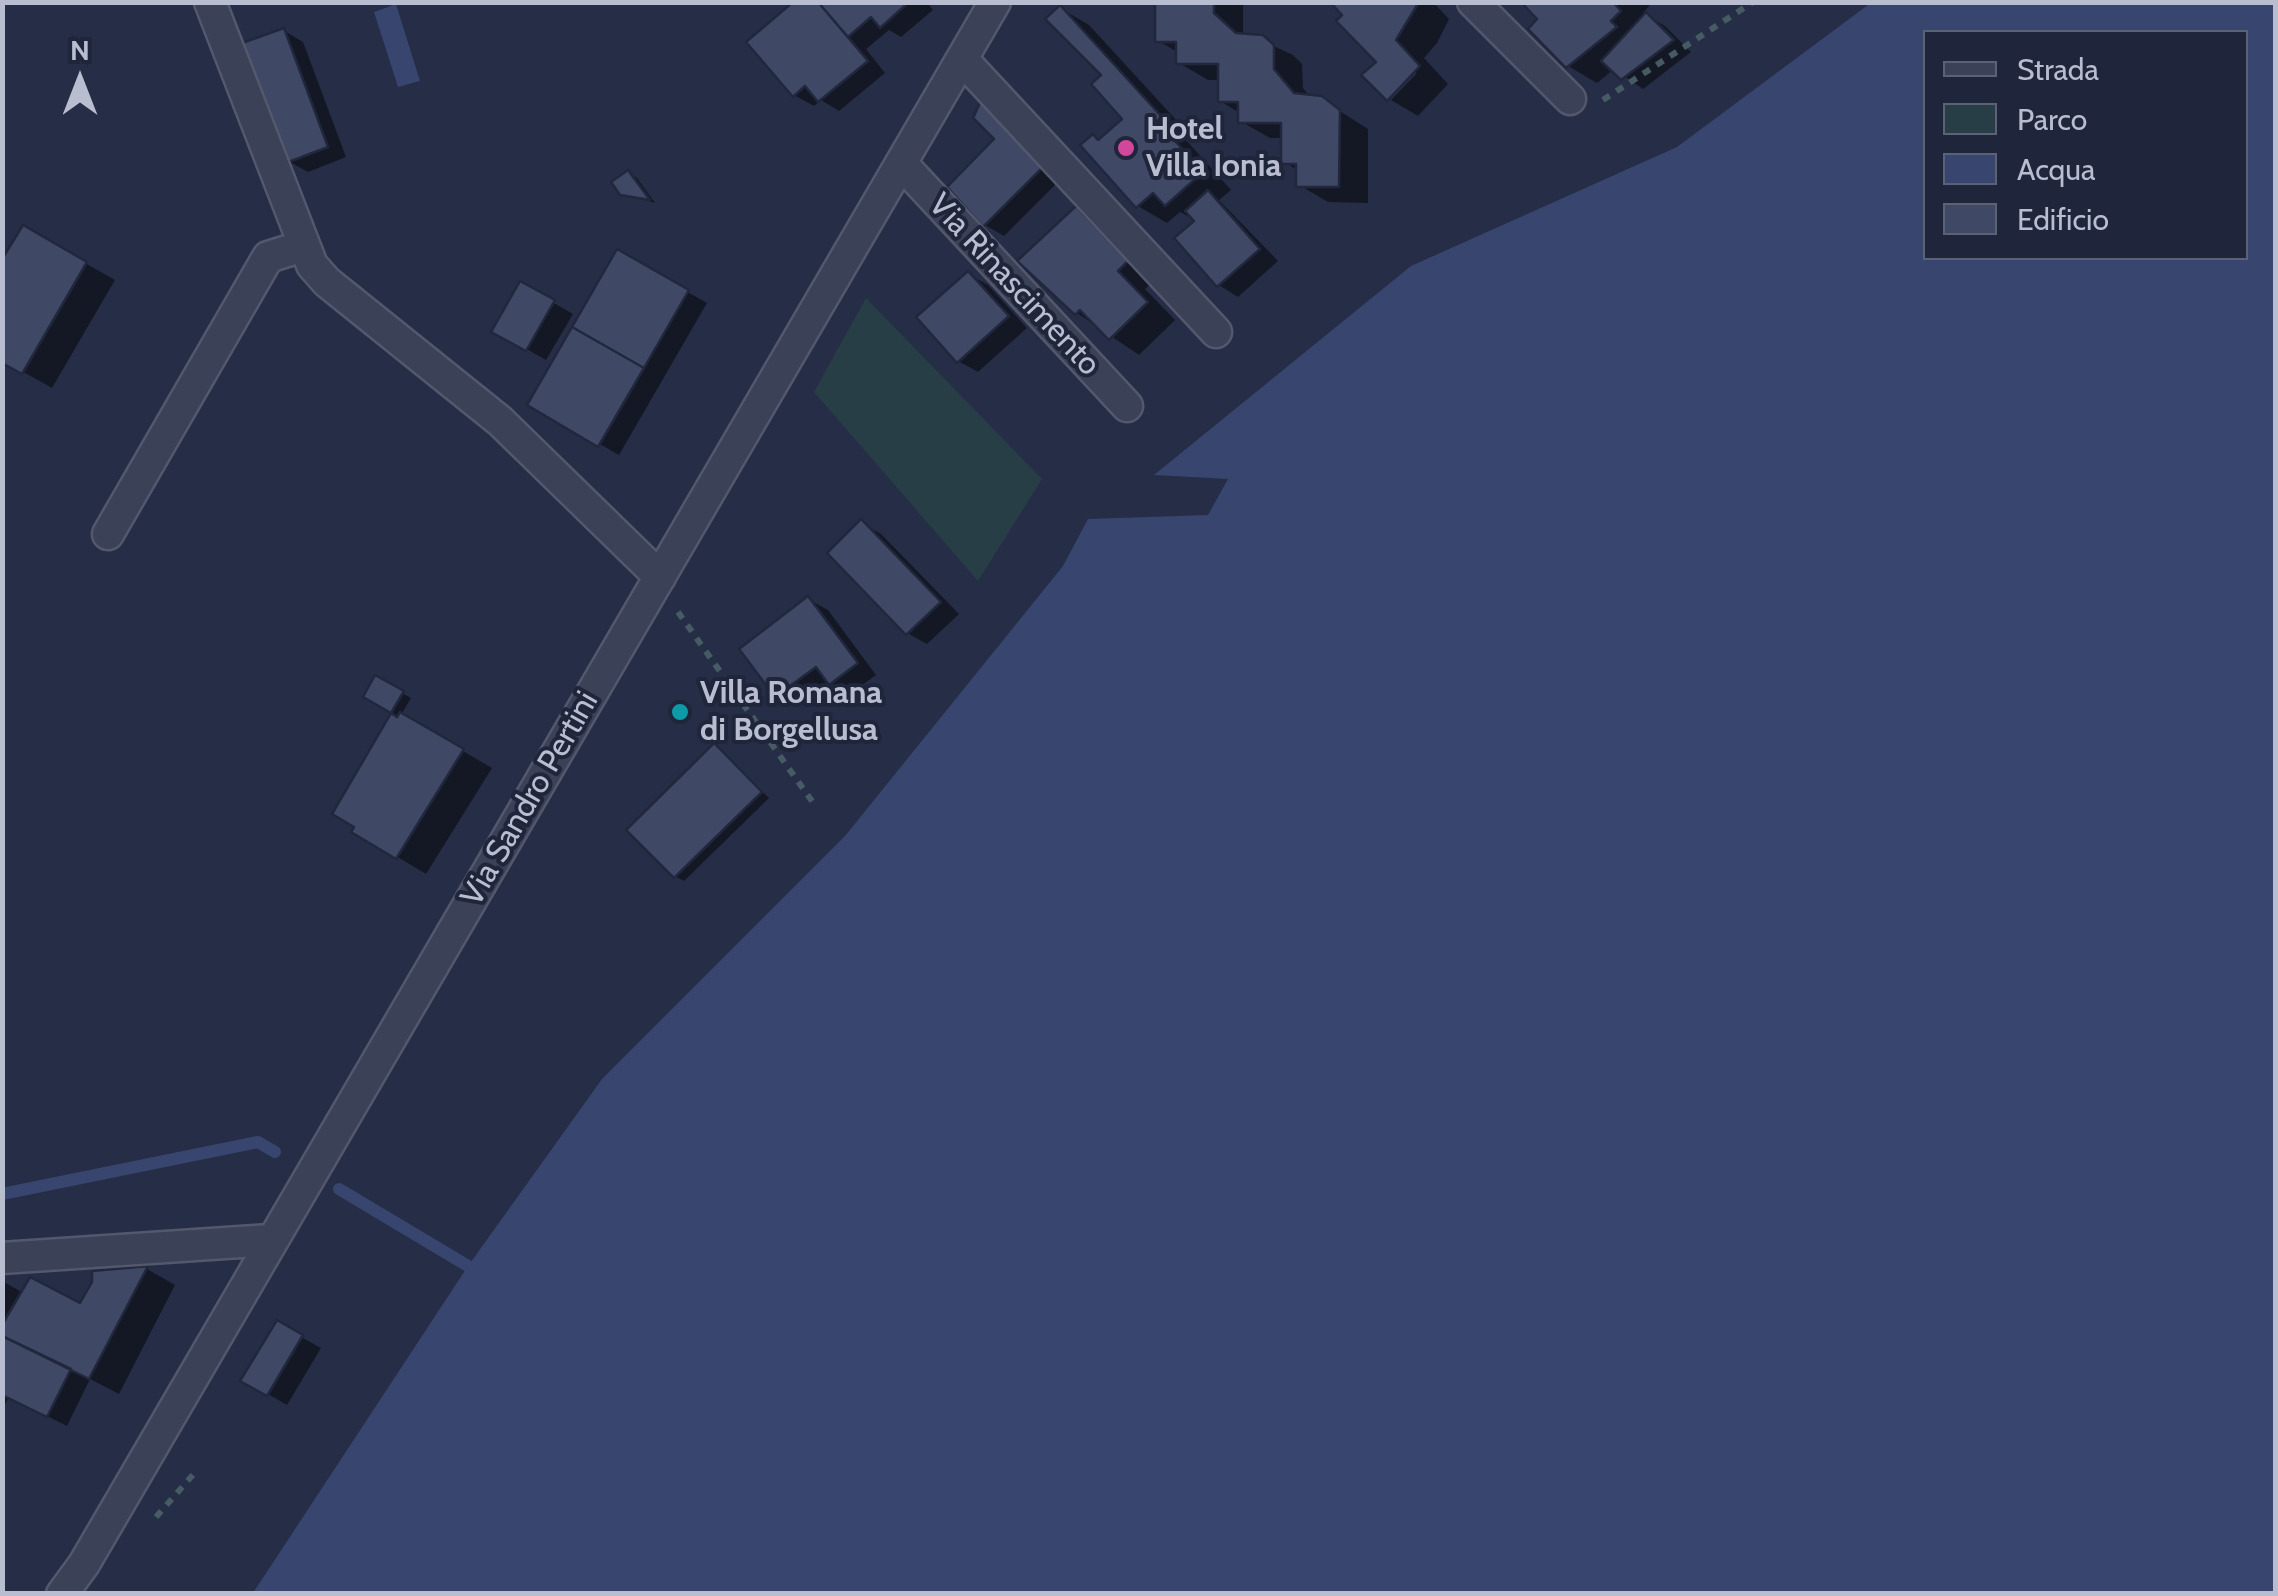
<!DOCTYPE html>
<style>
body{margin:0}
#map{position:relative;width:2278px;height:1596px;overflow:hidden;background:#262d46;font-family:Cabin,sans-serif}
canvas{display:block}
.frame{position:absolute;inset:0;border:5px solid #b8bdcf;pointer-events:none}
.legend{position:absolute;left:1923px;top:30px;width:325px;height:230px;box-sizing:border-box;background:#1f253b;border:2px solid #5c6276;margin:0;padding:12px 18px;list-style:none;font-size:30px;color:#b8bdcf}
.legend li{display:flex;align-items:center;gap:20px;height:50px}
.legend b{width:50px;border:2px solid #5c6276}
.north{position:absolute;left:30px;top:30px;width:100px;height:100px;-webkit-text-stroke:8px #1f253b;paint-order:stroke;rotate:0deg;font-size:28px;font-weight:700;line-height:40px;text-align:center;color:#b8bdcf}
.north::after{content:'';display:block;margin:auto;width:35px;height:45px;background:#b8bdcf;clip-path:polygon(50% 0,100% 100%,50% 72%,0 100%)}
</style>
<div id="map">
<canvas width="2278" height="1596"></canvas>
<div class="frame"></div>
<ul class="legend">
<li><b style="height:12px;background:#3b4156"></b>Strada</li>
<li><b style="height:28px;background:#283e47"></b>Parco</li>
<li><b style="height:28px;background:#38456e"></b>Acqua</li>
<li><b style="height:28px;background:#3f4864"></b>Edificio</li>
</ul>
<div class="north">N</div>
</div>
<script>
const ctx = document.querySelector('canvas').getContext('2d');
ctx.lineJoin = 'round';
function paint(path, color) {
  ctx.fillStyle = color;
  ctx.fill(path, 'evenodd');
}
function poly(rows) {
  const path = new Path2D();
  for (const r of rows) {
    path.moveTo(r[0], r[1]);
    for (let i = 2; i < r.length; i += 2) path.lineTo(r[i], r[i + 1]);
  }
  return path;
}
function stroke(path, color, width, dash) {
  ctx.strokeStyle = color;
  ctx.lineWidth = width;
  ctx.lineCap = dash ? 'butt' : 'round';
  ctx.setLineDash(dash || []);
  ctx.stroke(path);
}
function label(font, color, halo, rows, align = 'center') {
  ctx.font = font + ' Cabin,sans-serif';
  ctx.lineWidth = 8;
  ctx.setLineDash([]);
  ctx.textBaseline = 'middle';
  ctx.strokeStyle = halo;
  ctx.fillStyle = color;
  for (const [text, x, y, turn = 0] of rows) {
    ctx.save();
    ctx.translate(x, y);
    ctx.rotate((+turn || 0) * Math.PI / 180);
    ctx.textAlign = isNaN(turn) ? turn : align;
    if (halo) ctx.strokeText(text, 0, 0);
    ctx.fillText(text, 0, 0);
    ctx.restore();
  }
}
paint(poly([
 [866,298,1042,479,978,581,814,392]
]), '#283e47');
paint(poly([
 [1872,2,2275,3,2275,1593,253,1593,468,1266,602,1079,845,836,1063,566,1088,519,1208,515,1228,479,1154,475,1411,266,1677,147],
 [1926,32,2246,32,2246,258,1926,258],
 [396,4,420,81,398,87,374,12]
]), '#38456e');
paint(poly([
 [797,2,927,2,933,10,901,37,889,30,866,49,885,73,839,111,821,100,814,106,794,95],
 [1158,2,1243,2,1243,32,1293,55,1302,64,1303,88,1310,97,1321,99,1368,129,1368,203,1328,202,1299,185,1299,171,1284,162,1284,138,1270,138,1240,121,1240,113,1220,101,1221,80,1208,80,1179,63,1179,53,1157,40],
 [1334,2,1433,2,1449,19,1437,43,1424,58,1448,84,1418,116,1391,100,1417,73,1379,62],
 [1524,2,1647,2,1650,5,1643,13,1665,26,1691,52,1643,89,1614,69,1597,83,1568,66,1541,19],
 [1060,8,1089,25,1190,135,1185,139,1231,190,1219,200,1278,261,1238,297,1219,285,1177,239,1197,221,1180,212,1167,223,1138,206,1093,137,1101,141,1126,119,1105,75],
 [283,30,303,42,346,157,308,172,288,161],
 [997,139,1065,175,1004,236,985,225],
 [628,173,637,178,655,203,622,193],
 [1076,209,1105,226,1156,279,1145,289,1175,320,1139,355,1077,313],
 [23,228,115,280,52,388,2,360],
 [618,253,707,303,619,455,530,404],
 [968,274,988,285,1027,328,978,372,958,361],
 [521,284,573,314,546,360,495,331],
 [861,523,881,534,959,614,927,644,907,633],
 [808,599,828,610,876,675,850,694,829,682,796,706,777,695],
 [376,678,411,698,401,715,492,768,426,874,354,831,357,826,335,813,394,713,366,696],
 [715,746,769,798,684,881,675,876],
 [147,1269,175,1285,119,1394,90,1379,67,1426,9,1397,2,1410,2,1281,20,1291,21,1299,81,1306,95,1283,95,1274],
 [278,1324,321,1348,287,1405,244,1380]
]), '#0007');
stroke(poly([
 [339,1189,468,1266],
 [2,1194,258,1142,275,1152]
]), '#38456e', 12);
const building = poly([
 [793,2,818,2,868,61,818,102,805,86,793,97,746,42,793,2],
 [818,2,909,2,880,28,871,17,848,37,818,2],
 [1155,2,1214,2,1214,13,1236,33,1263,35,1274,45,1274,69,1294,93,1322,96,1340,110,1339,187,1296,187,1296,164,1281,164,1281,123,1238,123,1238,102,1218,102,1218,64,1176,64,1176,42,1155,42,1155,2],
 [1330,2,1419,2,1396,40,1420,66,1387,101,1361,75,1376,62,1336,21,1342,15,1330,2],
 [1521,2,1613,2,1621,11,1611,21,1617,27,1566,68,1528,29,1537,19,1521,2],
 [1060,5,1162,117,1157,121,1203,172,1165,206,1153,193,1136,208,1080,145,1093,134,1098,140,1122,119,1091,84,1101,75,1045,19,1060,5],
 [1646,12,1674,40,1621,80,1601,61,1646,12],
 [284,28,328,147,286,163,242,43,284,28],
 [983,96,1047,163,983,227,947,187,994,139,973,118,983,96],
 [628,170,650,200,620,195,611,182,628,170],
 [1208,190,1260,249,1217,287,1174,238,1194,221,1185,211,1208,190],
 [1076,206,1128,261,1118,271,1148,302,1109,340,1080,310,1075,315,1017,261,1076,206],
 [23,225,87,262,22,374,2,363,2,259,23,225],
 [617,249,689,290,644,368,572,327,617,249],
 [968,271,1009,316,957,363,916,317,968,271],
 [520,281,555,300,526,351,491,332,520,281],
 [572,327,644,368,598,447,527,405,572,327],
 [861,519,941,602,906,635,827,553,861,519],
 [808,596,858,663,829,685,816,667,775,697,739,649,808,596],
 [375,675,404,691,391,713,363,697,375,675],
 [400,712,464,749,396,859,351,832,354,827,332,814,391,713,397,717,400,712],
 [714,743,762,792,674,878,626,830,714,743],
 [148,1266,89,1379,2,1336,2,1325,30,1277,80,1303,92,1282,92,1271,148,1266],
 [277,1320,303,1335,267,1396,240,1381,277,1320],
 [2,1336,71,1369,47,1417,2,1395,2,1336]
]);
paint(building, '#3f4864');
stroke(building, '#21273d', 2.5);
const minor = poly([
 [210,2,312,265,327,282,500,421,660,577],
 [1473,2,1570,99],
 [962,59,1216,332],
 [901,163,1127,406],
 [108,534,268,257,303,246],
 [2,1258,270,1240],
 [62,1594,84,1564,995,2]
]);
stroke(minor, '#53586d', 35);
stroke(poly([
 [1603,100,1753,2],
 [678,612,814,804],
 [156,1517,198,1469]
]), '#465b63', 6, [8, 8]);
stroke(minor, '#3b4156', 30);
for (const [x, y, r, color] of [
 [1126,148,10,"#d1479c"],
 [680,712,10,"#0f9aa8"]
]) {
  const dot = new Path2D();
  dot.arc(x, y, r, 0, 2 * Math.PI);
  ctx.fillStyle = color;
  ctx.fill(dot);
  stroke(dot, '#1f253b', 4);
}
label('bold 32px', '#b8bdcf', '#1f253b', [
 ["Hotel",1146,130],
 ["Villa Ionia",1146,167],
 ["Villa Romana",700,694],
 ["di Borgellusa",700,731]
], 'left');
label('32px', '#b8bdcf', '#1f253b', [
 ["Via Rinascimento",1014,285,47],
 ["Via Sandro Pertini",530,799,-60]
]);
</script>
